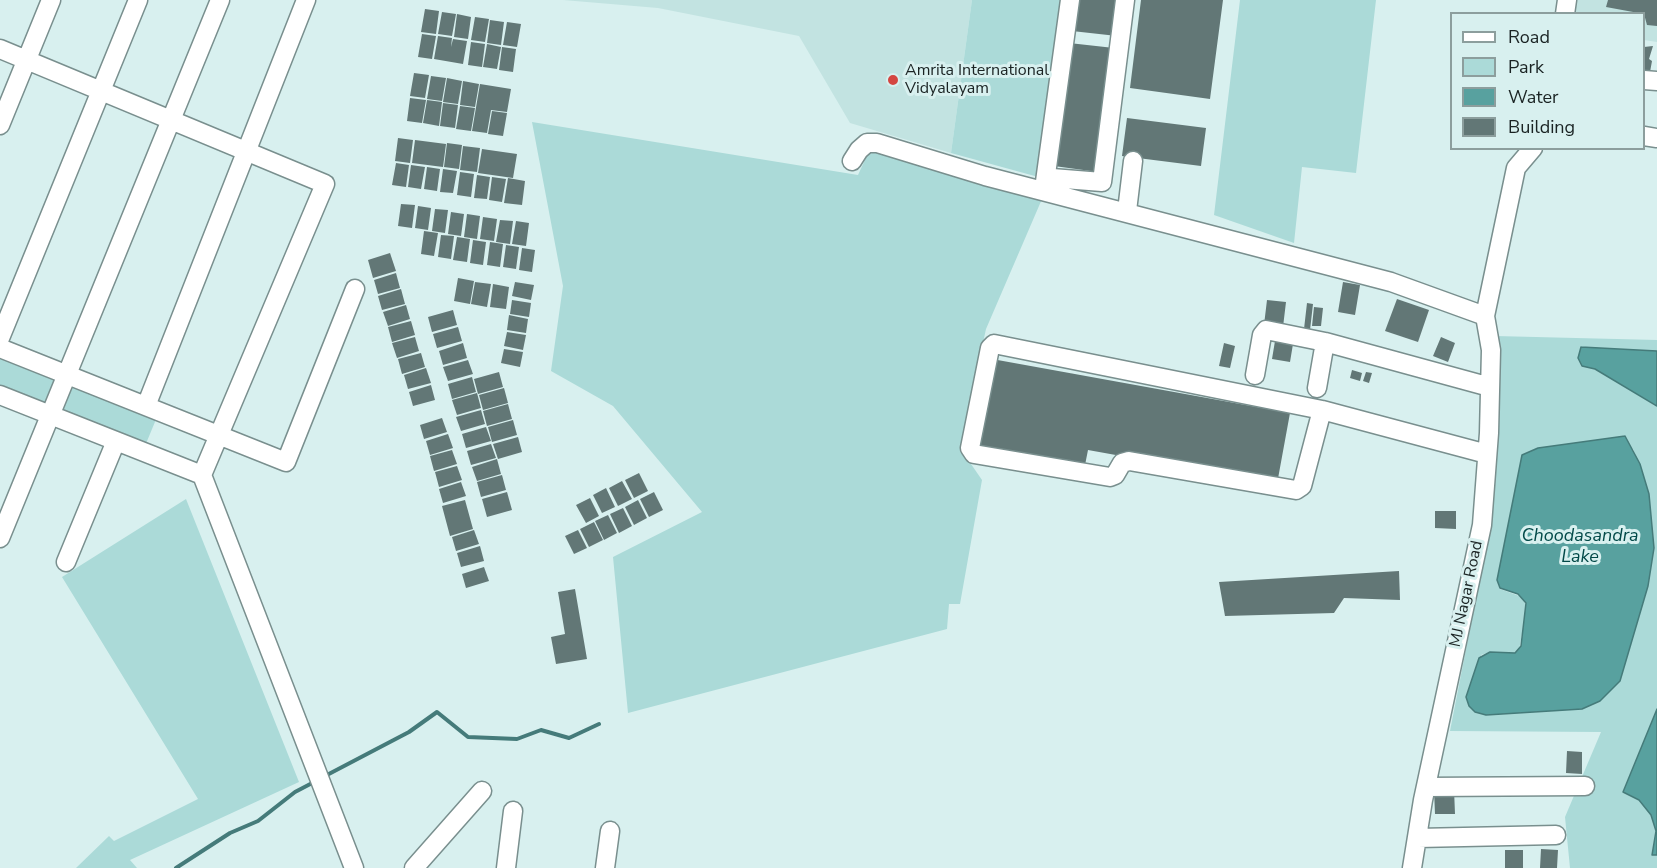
<!DOCTYPE html>
<style>
body{margin:0}
#map{position:relative;width:1657px;height:868px;overflow:hidden;background:#d8f0ef;font-family:"Nunito Sans",sans-serif}
canvas{display:block}
.legend{position:absolute;left:1450px;top:12px;width:195px;height:138px;box-sizing:border-box;background:#d8f0ef;border:2px solid #8c9e9d;margin:0;padding:8px 10px;list-style:none;font-size:18px;color:#1a2323}
.legend li{display:flex;align-items:center;gap:12px;height:30px}
.legend b{width:30px;border:2px solid #8c9e9d}
</style>
<div id="map">
<canvas width="1657" height="868"></canvas>
<ul class="legend">
<li><b style="height:8px;background:#fff"></b>Road</li>
<li><b style="height:16px;background:#abdad8"></b>Park</li>
<li><b style="height:16px;background:#58a19f"></b>Water</li>
<li><b style="height:16px;background:#627776"></b>Building</li>
</ul>
</div>
<script>
const ctx = document.querySelector('canvas').getContext('2d');
ctx.lineJoin = 'round';
function paint(path, color) {
  ctx.fillStyle = color;
  ctx.fill(path, 'evenodd');
}
function poly(rows) {
  const path = new Path2D();
  for (const r of rows) {
    path.moveTo(r[0], r[1]);
    for (let i = 2; i < r.length; i += 2) path.lineTo(r[i], r[i + 1]);
  }
  return path;
}
function stroke(path, color, width, dash) {
  ctx.strokeStyle = color;
  ctx.lineWidth = width;
  ctx.lineCap = dash ? 'butt' : 'round';
  ctx.setLineDash(dash || []);
  ctx.stroke(path);
}
function label(font, color, halo, rows, align = 'center') {
  ctx.font = font + ' "Nunito Sans",sans-serif';
  ctx.lineWidth = 6;
  ctx.setLineDash([]);
  ctx.textBaseline = 'middle';
  ctx.strokeStyle = halo;
  ctx.fillStyle = color;
  for (const [text, x, y, turn = 0] of rows) {
    ctx.save();
    ctx.translate(x, y);
    ctx.rotate((+turn || 0) * Math.PI / 180);
    ctx.textAlign = isNaN(turn) ? turn : align;
    if (halo) ctx.strokeText(text, 0, 0);
    ctx.fillText(text, 0, 0);
    ctx.restore();
  }
}
paint(poly([
 [563,0,972,0,951,153,850,123,799,36,658,8],
 [1570,0,1657,0,1657,42,1644,40,1644,14,1568,14]
]), '#c2e3e1');
paint(poly([
 [972,0,1066,0,1042,178,951,153],
 [1240,0,1376,0,1356,173,1302,167,1294,243,1214,215],
 [532,122,858,175,870,149,1042,199,986,329,960,448,982,480,960,604,949,604,947,629,628,713,613,557,702,512,613,406,551,371,563,286],
 [1495,336,1657,340,1657,351,1581,347,1595,369,1657,406,1657,709,1623,791,1639,800,1651,815,1656,831,1652,854,1657,855,1657,868,1570,868,1565,817,1601,732,1450,731,1480,578,1496,440],
 [1633,449,1649,494,1654,548,1648,586,1620,681,1600,701,1582,709,1486,715,1481,655,1490,652,1516,653,1519,650,1527,607,1522,597,1500,589,1497,580],
 [0,355,157,417,145,446,0,388],
 [186,499,299,782,130,860,137,868,76,868,109,836,114,841,198,799,62,577]
]), '#abdad8');
const water = poly([
 [1581,347,1657,351,1657,406,1595,369,1582,366,1578,358,1581,347],
 [1625,436,1640,464,1649,494,1654,548,1648,586,1620,681,1600,701,1582,709,1486,715,1475,712,1469,706,1466,697,1479,658,1490,652,1515,653,1521,646,1526,603,1518,594,1500,588,1497,580,1522,455,1538,448,1625,436],
 [1657,709,1657,855,1652,855,1656,831,1651,815,1639,800,1623,792,1657,709]
]);
paint(water, '#58a19f');
stroke(water, '#457b7a', 1.5);
stroke(poly([
 [325,776,409,732,437,712,468,737,517,739,541,730,569,738,599,724],
 [176,868,230,833,258,821,295,792,316,781]
]), '#457b7a', 4);
paint(poly([
 [1075,0,1122,0,1117,36,1072,31],
 [1141,0,1223,0,1210,99,1130,88],
 [1608,0,1657,0,1657,26,1647,25,1644,14,1606,7],
 [425,9,439,11,436,34,421,32],
 [442,12,456,14,452,36,438,34],
 [457,14,471,17,468,39,454,37],
 [475,17,489,19,485,42,471,40],
 [490,20,504,22,501,45,487,43],
 [507,22,521,24,517,47,503,45],
 [422,34,436,36,432,59,418,57],
 [438,36,452,38,451,47,453,39,467,41,463,64,434,59],
 [471,42,485,44,482,67,468,65],
 [1069,43,1114,48,1098,172,1054,166],
 [487,44,501,47,497,69,483,67],
 [1653,46,1649,59,1652,61,1650,72,1644,71,1644,47],
 [502,47,516,49,513,72,499,70],
 [414,73,429,75,425,98,410,96],
 [431,76,446,78,442,101,427,99],
 [447,78,462,81,458,104,443,102],
 [463,81,479,84,475,107,460,105],
 [480,84,511,89,507,112,491,110,487,133,472,131],
 [410,98,426,100,422,123,407,121],
 [427,100,442,102,439,126,423,123],
 [443,103,458,105,455,128,440,126],
 [460,106,475,108,471,131,456,129],
 [492,111,507,113,503,136,488,134],
 [1127,118,1206,128,1201,166,1122,156],
 [398,138,413,140,410,163,395,161],
 [415,140,446,144,443,167,412,163],
 [447,143,462,145,459,169,444,167],
 [463,146,480,148,477,172,460,170],
 [482,149,517,154,513,178,478,173],
 [396,163,409,165,406,187,392,185],
 [411,165,425,167,421,189,408,187],
 [427,167,440,169,437,191,424,189],
 [443,169,457,171,453,193,440,192],
 [460,172,474,174,471,197,457,195],
 [477,175,490,177,487,199,474,198],
 [492,177,506,179,502,202,489,200],
 [508,178,525,181,522,205,504,203],
 [401,204,415,205,412,228,398,226],
 [418,206,431,208,428,230,415,228],
 [435,209,448,210,445,233,432,231],
 [451,212,464,214,461,236,448,234],
 [467,214,480,216,477,239,464,237],
 [483,217,497,219,494,241,480,239],
 [500,220,513,221,510,244,496,242],
 [516,221,529,223,526,246,512,244],
 [424,231,438,233,434,256,421,254],
 [441,235,454,236,451,259,438,257],
 [457,237,470,239,467,262,453,260],
 [473,240,486,242,483,265,470,263],
 [490,242,503,244,500,267,487,265],
 [506,245,519,247,516,269,503,267],
 [522,248,535,250,532,272,519,270],
 [390,253,396,271,373,278,368,260],
 [396,273,400,288,378,294,374,280],
 [458,278,474,281,470,304,454,301],
 [475,282,491,284,487,307,471,304],
 [515,282,534,285,531,300,512,296],
 [1343,282,1360,285,1355,315,1338,312],
 [493,284,509,287,506,309,490,307],
 [401,289,405,304,382,310,378,296],
 [1397,299,1429,310,1418,342,1385,331],
 [512,300,531,303,529,317,510,314],
 [1267,300,1286,302,1283,327,1264,325],
 [1307,303,1313,304,1310,330,1304,329],
 [406,305,410,319,388,326,383,312],
 [1314,307,1323,308,1321,326,1312,326],
 [453,310,457,325,432,332,428,317],
 [509,315,528,319,526,333,507,330],
 [411,321,415,335,392,342,388,327],
 [458,327,462,341,437,348,433,334],
 [507,332,526,335,523,350,504,346],
 [415,337,419,351,397,358,392,343],
 [1441,337,1455,343,1448,362,1433,356],
 [1275,341,1293,344,1290,362,1272,359],
 [463,343,467,358,443,365,439,351],
 [1224,343,1235,346,1230,368,1219,366],
 [504,349,523,352,520,367,501,363],
 [421,353,425,367,402,374,398,359],
 [992,359,1290,413,1277,484,1088,450,1084,470,976,450],
 [468,360,473,374,448,381,443,367],
 [426,368,431,383,408,389,404,375],
 [1352,370,1362,373,1360,381,1350,378],
 [499,372,503,387,478,394,474,379],
 [1366,372,1372,373,1369,383,1363,381],
 [472,377,476,392,452,399,448,384],
 [431,385,435,400,413,406,409,392],
 [504,388,508,403,483,410,479,395],
 [477,393,481,408,457,415,452,400],
 [508,404,512,419,487,426,483,411],
 [481,410,485,424,461,431,456,417],
 [442,418,447,432,424,439,420,425],
 [513,420,517,435,492,442,488,427],
 [486,427,491,441,466,448,462,434],
 [448,434,453,448,430,455,426,441],
 [518,437,522,452,498,459,493,444],
 [491,444,496,458,471,465,467,451],
 [452,450,457,464,434,471,430,456],
 [497,459,501,474,477,481,472,467],
 [457,466,462,480,439,487,435,472],
 [639,473,648,491,634,498,625,480],
 [502,475,506,490,481,497,477,482],
 [622,481,632,499,618,506,609,488],
 [461,482,466,496,443,503,439,489],
 [606,488,615,507,602,513,593,495],
 [507,492,512,510,487,517,482,499],
 [654,492,663,510,649,517,640,499],
 [590,498,599,516,586,523,576,505],
 [465,500,473,529,450,536,442,506],
 [638,500,647,518,634,525,625,507],
 [623,508,632,526,619,533,610,514],
 [1435,511,1456,511,1456,529,1435,528],
 [608,515,617,533,604,540,595,521],
 [594,522,603,540,589,547,580,529],
 [474,530,479,544,456,551,452,537],
 [578,530,587,548,574,554,565,536],
 [480,546,484,561,461,567,457,553],
 [484,567,489,581,466,588,462,574],
 [1399,571,1400,600,1344,598,1334,613,1225,616,1219,582],
 [575,589,587,659,556,664,551,637,565,634,558,592],
 [1567,751,1582,752,1582,774,1566,773],
 [1454,789,1455,814,1435,814,1434,790],
 [1541,849,1558,850,1557,868,1540,868],
 [1505,850,1523,850,1523,868,1505,868]
]), '#627776');
const minor = poly([
 [1565,14,1567,0],
 [0,49,325,184,202,475,354,868],
 [1644,80,1657,81],
 [0,125,51,0],
 [1644,136,1657,138],
 [852,161,859,150,867,143,877,143,985,176,1391,282,1485,316],
 [1044,189,1070,0],
 [1050,191,1052,178,1102,182,1125,0],
 [1127,211,1133,161],
 [0,338,138,0],
 [0,348,286,462,355,289],
 [1255,375,1262,335,1266,330,1325,342,1490,387],
 [1317,388,1325,342],
 [0,395,202,475],
 [146,406,306,0],
 [1322,410,1302,486,1296,490,1129,461,1122,463,1115,475,1110,477,974,454,970,448,990,348,994,344,1322,410,1487,454],
 [0,538,220,0],
 [66,562,116,441],
 [1426,787,1585,786],
 [1418,838,1556,835],
 [414,868,482,791],
 [506,868,513,811],
 [605,868,610,831],
 [1412,868,1423,800,1482,525,1489,433,1491,350,1485,316,1516,168,1533,148]
]);
stroke(minor, '#798f8e', 21);
stroke(minor, '#fff', 18);
for (const [x, y, r, color] of [
 [893,80,6,"#d44641"]
]) {
  const dot = new Path2D();
  dot.arc(x, y, r, 0, 2 * Math.PI);
  ctx.fillStyle = color;
  ctx.fill(dot);
  stroke(dot, '#d8f0ef', 2);
}
label('16px', '#1a2323', '#d8f0ef', [
 ["Amrita International",905,71],
 ["Vidyalayam",905,89]
], 'left');
label('16px', '#1a2323', '#d8f0ef', [
 ["MJ Nagar Road",1467,594,-78]
]);
label('italic 18px', '#024948', '#d8f0ef', [
 ["Choodasandra",1580,537],
 ["Lake",1580,558]
]);
</script>
